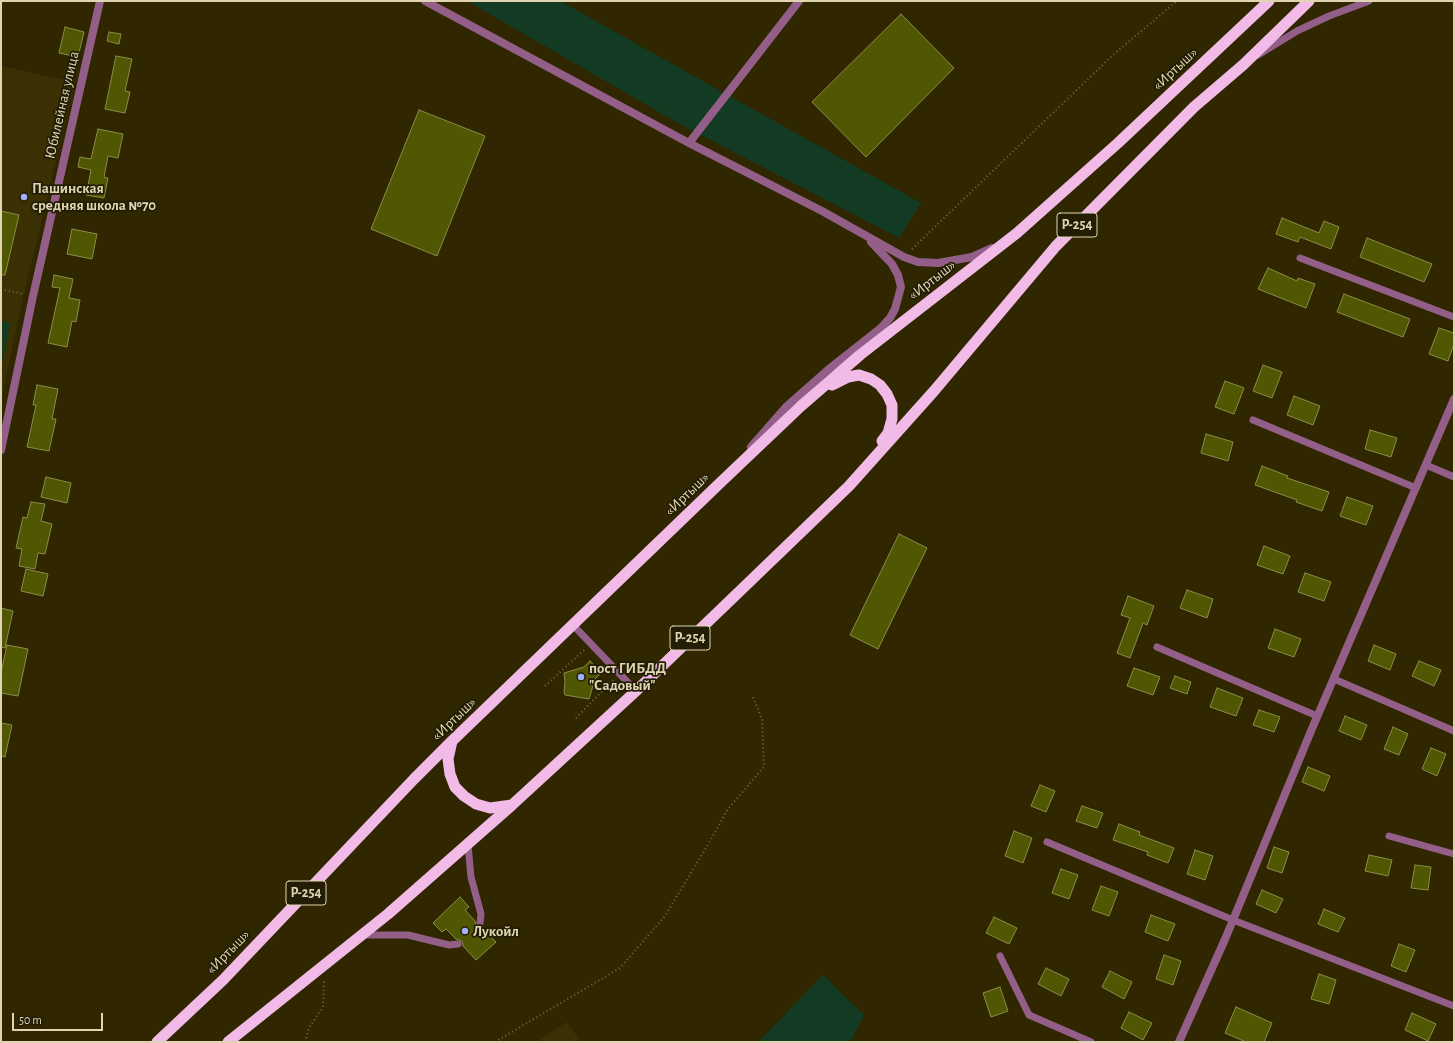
<!DOCTYPE html>
<meta charset="utf-8">
<style>
body{margin:0}
#map{position:relative;width:1455px;height:1043px;overflow:hidden;background:#302600;font-family:"Alegreya Sans",sans-serif}
canvas{display:block}
.frame{position:absolute;inset:0;border:2px solid #e0d5b2;pointer-events:none}
.scale{position:absolute;left:12px;top:1013px;width:91px;height:18px;box-sizing:border-box;border:2px solid #e0d5b2;border-top:0;padding-left:5px;font-size:12px;line-height:14px;white-space:nowrap;color:#e0d5b2;-webkit-text-stroke:3px #231d06;paint-order:stroke}
</style>
<div id="map">
<canvas width="1455" height="1043"></canvas>
<div class="frame"></div>
<div class="scale">50 m</div>
</div>
<script>
const ctx = document.querySelector('canvas').getContext('2d');
ctx.lineJoin = 'round';
function paint(path, color) {
  ctx.fillStyle = color;
  ctx.fill(path, 'evenodd');
}
function poly(rows) {
  const path = new Path2D();
  for (const r of rows) {
    path.moveTo(r[0], r[1]);
    for (let i = 2; i < r.length; i += 2) path.lineTo(r[i], r[i + 1]);
  }
  return path;
}
function stroke(path, color, width, dash) {
  ctx.strokeStyle = color;
  ctx.lineWidth = width;
  ctx.lineCap = dash ? 'butt' : 'round';
  ctx.setLineDash(dash || []);
  ctx.stroke(path);
}
function label(font, color, halo, rows, align = 'center') {
  ctx.font = font + ' "Alegreya Sans",sans-serif';
  ctx.lineWidth = 3.5;
  ctx.setLineDash([]);
  ctx.textBaseline = 'middle';
  ctx.strokeStyle = halo;
  ctx.fillStyle = color;
  for (const [text, x, y, turn = 0] of rows) {
    ctx.save();
    ctx.translate(x, y);
    ctx.rotate((+turn || 0) * Math.PI / 180);
    ctx.textAlign = isNaN(turn) ? turn : align;
    if (halo) ctx.strokeText(text, 0, 0);
    ctx.fillText(text, 0, 0);
    ctx.restore();
  }
}
paint(poly([
 [1,66,75,82,20,311,1,402],
 [567,1022,581,1042,536,1042]
]), '#3b2f04');
paint(poly([
 [467,1,560,1,921,203,899,238,676,122],
 [1,321,10,323,1,368],
 [823,975,864,1015,850,1042,758,1042]
]), '#133a22');
const building = poly([
 [901,14,954,68,866,157,812,102,901,14],
 [65,27,84,32,78,57,59,53,65,27],
 [109,32,121,34,119,44,107,41,109,32],
 [116,56,132,59,125,91,130,92,125,113,105,109,116,56],
 [419,110,485,136,437,256,371,229,419,110],
 [98,129,123,134,118,158,108,156,104,177,108,178,104,198,86,195,91,170,78,167,80,157,91,159,98,129],
 [1,211,19,215,5,275,1,275,1,211],
 [1282,218,1319,233,1324,221,1339,227,1331,249,1300,237,1298,242,1276,234,1282,218],
 [72,229,97,234,92,259,67,254,72,229],
 [1367,238,1432,264,1424,282,1360,257,1367,238],
 [1268,268,1297,281,1298,278,1315,284,1306,308,1258,289,1268,268],
 [54,275,73,279,69,298,80,300,76,322,72,321,67,347,48,343,60,288,52,287,54,275],
 [1344,294,1410,319,1403,337,1337,312,1344,294],
 [1439,328,1454,333,1454,344,1448,361,1429,354,1439,328],
 [1263,365,1282,372,1272,398,1253,391,1263,365],
 [1225,381,1244,388,1234,414,1215,407,1225,381],
 [37,385,58,389,52,419,56,419,49,451,27,447,36,405,33,405,37,385],
 [1294,396,1320,406,1313,425,1287,415,1294,396],
 [1370,430,1397,438,1391,457,1365,449,1370,430],
 [1206,434,1233,442,1228,461,1201,453,1206,434],
 [1262,466,1288,476,1287,478,1329,492,1322,511,1296,502,1297,500,1255,485,1262,466],
 [46,477,71,483,67,503,41,497,46,477],
 [1347,497,1373,506,1366,525,1340,516,1347,497],
 [31,502,45,504,41,521,52,524,45,554,38,553,35,569,19,566,22,549,16,548,23,517,27,518,31,502],
 [899,534,927,548,878,649,850,635,899,534],
 [1264,546,1290,556,1283,574,1257,565,1264,546],
 [26,569,48,574,43,596,21,591,26,569],
 [1305,573,1331,582,1324,601,1298,592,1305,573],
 [1187,590,1213,599,1207,618,1180,608,1187,590],
 [1128,596,1154,606,1147,625,1143,623,1130,658,1117,653,1130,618,1121,615,1128,596],
 [1,608,13,611,5,648,1,647,1,608],
 [1275,629,1301,639,1294,657,1268,648,1275,629],
 [7,645,28,649,18,696,1,693,1,673,7,645],
 [1374,645,1396,654,1390,670,1368,661,1374,645],
 [590,661,601,673,595,679,589,699,565,695,564,691,565,682,564,673,584,667,590,661],
 [1419,661,1441,670,1434,686,1412,676,1419,661],
 [1134,668,1160,677,1153,695,1127,686,1134,668],
 [1175,676,1191,682,1187,694,1170,688,1175,676],
 [1217,688,1243,698,1236,716,1210,707,1217,688],
 [1259,710,1280,717,1274,732,1253,725,1259,710],
 [1345,716,1367,725,1361,740,1339,731,1345,716],
 [1,723,12,725,5,757,1,756,1,723],
 [1393,727,1408,734,1399,755,1384,749,1393,727],
 [1431,748,1446,754,1437,776,1422,769,1431,748],
 [1308,767,1330,776,1324,791,1302,782,1308,767],
 [1040,785,1055,791,1046,812,1031,806,1040,785],
 [1082,806,1103,813,1097,828,1076,821,1082,806],
 [1119,824,1140,832,1139,835,1174,848,1168,863,1147,855,1148,852,1113,840,1119,824],
 [1014,831,1032,838,1023,863,1005,856,1014,831],
 [1274,847,1289,852,1282,873,1267,868,1274,847],
 [1195,850,1213,856,1205,880,1187,874,1195,850],
 [1369,855,1392,860,1388,876,1365,871,1369,855],
 [1415,865,1431,867,1428,890,1411,888,1415,865],
 [1061,869,1078,875,1069,899,1052,893,1061,869],
 [1101,886,1118,892,1109,916,1092,910,1101,886],
 [1262,890,1283,899,1276,913,1256,904,1262,890],
 [460,897,469,907,465,910,475,921,476,925,479,928,482,928,496,942,476,960,463,946,462,941,456,939,446,929,442,932,433,923,460,897],
 [1324,909,1345,918,1338,932,1318,924,1324,909],
 [1151,915,1175,924,1168,941,1145,932,1151,915],
 [994,917,1017,928,1009,944,986,933,994,917],
 [1399,944,1415,950,1406,972,1391,966,1399,944],
 [1164,955,1181,961,1173,985,1156,979,1164,955],
 [1046,968,1069,979,1061,996,1038,984,1046,968],
 [1110,971,1132,982,1124,999,1102,987,1110,971],
 [1319,974,1336,980,1329,1004,1311,999,1319,974],
 [1000,987,1008,1011,991,1017,983,993,1000,987],
 [1236,1007,1272,1023,1264,1042,1246,1042,1225,1033,1236,1007],
 [1129,1012,1152,1023,1143,1040,1121,1028,1129,1012],
 [1412,1013,1436,1024,1428,1041,1405,1030,1412,1013]
]);
paint(building, '#515602');
stroke(building, '#888f47', 1);
stroke(poly([
 [912,249,1113,55,1177,1],
 [1,289,23,294],
 [545,686,584,650],
 [576,718,613,680],
 [305,1042,309,1028,323,1007,324,980],
 [495,1042,620,968,665,916,706,848,728,809,764,767,762,719,752,695]
]), '#756b46', 2, [1, 3]);
stroke(poly([
 [1258,55,1297,31,1329,16,1369,1],
 [1300,258,1454,317],
 [1253,420,1416,488],
 [1426,465,1454,477],
 [573,625,636,691],
 [1157,647,1317,716],
 [1334,679,1454,731],
 [1389,836,1454,854],
 [1047,842,1233,920,1454,1006],
 [468,845,471,877,481,914,480,923],
 [362,935,408,935,449,945,458,944],
 [1000,956,1029,1015,1091,1042]
]), '#935f89', 7);
stroke(poly([
 [425,1,689,143,822,211,904,257,918,262,938,263,972,257,992,248],
 [689,143,799,1],
 [751,447,787,406,829,369,881,328,890,318,895,309,901,287,898,275,892,264,871,242],
 [1,450,33,296,100,1],
 [1179,1042,1226,937,1311,731,1454,399]
]), '#935f89', 8);
stroke(poly([
 [832,385,848,377,859,375,871,379,880,385,887,394,892,405,892,419,888,433,882,441],
 [452,741,448,759,450,774,455,787,464,796,476,804,490,808,512,805],
 [157,1042,223,980,414,779,452,741,721,482,801,406,860,355,1017,233,1118,143,1269,1],
 [228,1042,388,914,512,805,636,691,849,486,934,391,1056,246,1194,107,1243,65,1309,1]
]), '#f2bae7', 11);
for (const [x, y, r, color] of [
 [24,197,4,"#a1b2fd"],
 [581,677,4,"#a1b2fd"],
 [465,931,4,"#a1b2fd"]
]) {
  const dot = new Path2D();
  dot.arc(x, y, r, 0, 2 * Math.PI);
  ctx.fillStyle = color;
  ctx.fill(dot);
  stroke(dot, '#231d06', 1.5);
}
for (const [x, y, w] of [
 [1077,225,40],
 [690,638,40],
 [306,893,40]
]) {
  const box = new Path2D();
  box.roundRect(x - w / 2, y - 12, w, 24, 3);
  ctx.fillStyle = '#231d06';
  ctx.fill(box);
  stroke(box, '#e0d5b2', 1);
}
label('bold 14px', '#e0d5b2', null, [
 ["Р-254",1077,225],
 ["Р-254",690,638],
 ["Р-254",306,893]
]);
label('15px', '#e0d5b2', '#231d06', [
 ["«Иртыш»",1175,69,-43],
 ["Юбилейная улица",62,105,-77],
 ["«Иртыш»",932,280,-38],
 ["«Иртыш»",687,494,-44],
 ["«Иртыш»",454,719,-44],
 ["«Иртыш»",228,952,-46]
]);
label('bold 15px', '#e0d5b2', '#231d06', [
 ["Пашинская",32,188],
 ["средняя школа №70",32,205],
 ["пост ГИБДД",589,668],
 ["\"Садовый\"",589,685],
 ["Лукойл",473,931]
], 'left');
</script>
